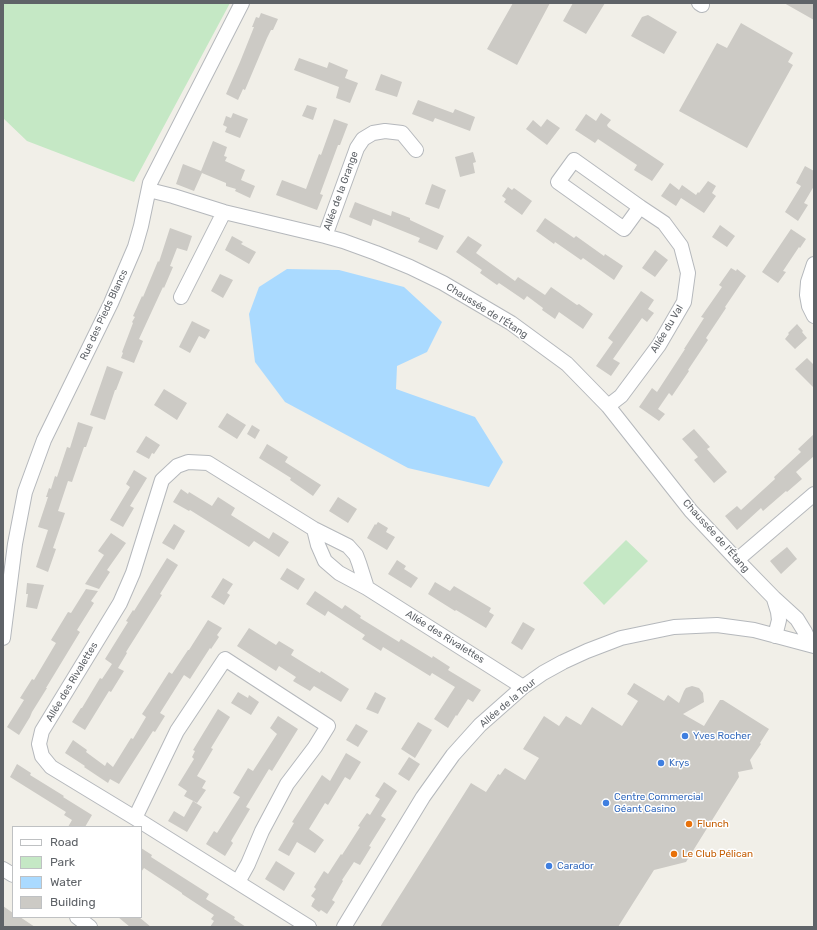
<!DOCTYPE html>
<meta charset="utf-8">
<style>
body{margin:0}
#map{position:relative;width:817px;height:930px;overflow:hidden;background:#f1efe8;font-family:Rubik,sans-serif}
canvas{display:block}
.frame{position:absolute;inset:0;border:4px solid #5f6368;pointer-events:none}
.legend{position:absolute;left:12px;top:826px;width:130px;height:92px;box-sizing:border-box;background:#fff;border:1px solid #bfc1c3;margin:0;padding:5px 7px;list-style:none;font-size:12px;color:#5f6368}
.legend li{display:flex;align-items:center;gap:8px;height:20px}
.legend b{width:20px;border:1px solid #bfc1c3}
</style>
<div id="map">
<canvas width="817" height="930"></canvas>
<div class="frame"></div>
<ul class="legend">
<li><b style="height:5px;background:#fff"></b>Road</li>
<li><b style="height:11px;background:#c5e8c5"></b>Park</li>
<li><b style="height:11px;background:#aadaff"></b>Water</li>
<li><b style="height:11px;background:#cccac5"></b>Building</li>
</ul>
</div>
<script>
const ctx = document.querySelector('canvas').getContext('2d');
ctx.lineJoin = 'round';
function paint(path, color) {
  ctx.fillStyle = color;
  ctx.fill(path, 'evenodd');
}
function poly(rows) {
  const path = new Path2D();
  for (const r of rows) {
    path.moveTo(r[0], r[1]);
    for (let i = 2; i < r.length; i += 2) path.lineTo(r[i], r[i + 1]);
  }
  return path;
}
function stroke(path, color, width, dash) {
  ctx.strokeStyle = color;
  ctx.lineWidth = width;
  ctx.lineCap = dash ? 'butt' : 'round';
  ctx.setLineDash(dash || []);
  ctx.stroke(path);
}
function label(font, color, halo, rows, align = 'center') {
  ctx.font = font + ' Rubik,sans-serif';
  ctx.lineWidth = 3;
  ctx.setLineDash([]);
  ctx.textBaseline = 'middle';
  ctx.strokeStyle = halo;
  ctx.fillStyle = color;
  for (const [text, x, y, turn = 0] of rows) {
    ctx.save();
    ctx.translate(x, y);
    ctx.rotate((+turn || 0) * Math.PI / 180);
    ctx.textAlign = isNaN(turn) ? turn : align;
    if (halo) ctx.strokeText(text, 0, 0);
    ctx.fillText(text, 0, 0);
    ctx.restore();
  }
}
paint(poly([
 [3,3,230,3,134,182,27,141,3,118],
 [626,540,648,561,604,605,583,583]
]), '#c5e8c5');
paint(poly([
 [287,269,339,270,404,287,442,322,427,352,397,366,396,389,475,417,503,462,489,487,408,468,285,402,255,362,249,314,259,287]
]), '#aadaff');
paint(poly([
 [513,3,550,3,517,65,487,49],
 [573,3,605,3,586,34,563,21],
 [784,3,814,3,814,20],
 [261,13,278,19,273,30,271,30,267,38,245,90,243,89,238,100,226,94,240,62,254,27,252,27,256,17,259,18],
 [648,15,677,32,664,54,631,36,642,17],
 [741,23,793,53,788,62,793,65,747,148,679,111,717,43,727,48],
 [299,58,327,68,329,62,348,70,345,78,358,83,350,103,336,98,339,87,294,70],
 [381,74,402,82,397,97,375,90],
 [418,100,453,113,455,109,475,117,470,131,435,118,433,122,412,114],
 [307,105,317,108,313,120,302,116],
 [233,113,248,119,240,138,225,132,227,127,223,125,226,116,231,118],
 [601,113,611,120,607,125,608,127,664,164,652,181,634,170,637,165,598,139,595,143,575,130,586,114,596,121],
 [334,119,348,124,340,145,338,145,320,194,323,195,317,210,276,195,282,180,306,189,319,154,321,155],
 [547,119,560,128,547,145,526,129,533,120,541,127],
 [213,141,227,147,224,156,227,157,225,161,245,170,241,180,255,186,250,198,235,191,236,189,226,186,226,183,202,173,194,191,176,184,183,164,201,171],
 [473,152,476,162,473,163,475,173,460,177,455,157],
 [805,166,814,171,814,186,804,203,808,205,798,221,785,212,801,186,796,183],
 [708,181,716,186,712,193,716,196,704,213,681,198,676,206,661,196,670,183,679,190,682,185,696,195,698,192,699,193],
 [432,184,446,190,439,209,425,204],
 [508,187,512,190,514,188,532,201,522,215,504,202,506,199,502,196],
 [355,202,391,216,392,211,410,218,410,220,444,236,437,250,418,242,420,238,373,219,371,226,349,217],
 [545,218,574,238,576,236,604,256,605,254,623,266,614,280,583,258,581,260,555,242,554,244,536,231],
 [720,225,735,236,727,247,712,237],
 [170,228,192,236,187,251,177,248,170,266,173,267,164,288,163,287,139,339,143,341,134,363,121,358,123,353,122,352,133,323,132,322,135,317,133,316,142,296,143,297,158,261,159,262],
 [791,229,806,239,800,248,799,247,783,271,786,272,778,283,762,272],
 [232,236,243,242,241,244,256,252,249,264,225,250],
 [468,236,482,245,476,253,515,281,518,277,545,295,551,287,577,305,579,304,593,314,583,329,559,312,555,319,542,310,543,308,527,296,524,300,499,283,497,285,480,273,482,270,456,252],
 [655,250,668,260,655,277,642,268],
 [731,268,736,271,737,269,746,276,725,307,726,308,706,338,708,340,688,370,689,371,672,396,669,393,658,409,665,414,659,421,639,407,652,388,657,392,685,349,684,349,704,318,701,317,722,287,719,285],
 [220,274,233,280,223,298,211,291],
 [641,291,654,300,648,309,654,313,647,322,642,318,613,359,620,363,611,376,596,366,613,342,608,338],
 [192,321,210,330,205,339,199,336,190,353,179,347],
 [797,324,803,331,802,332,807,338,795,349,785,339,789,334,788,333],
 [807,358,814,365,814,388,795,369],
 [107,366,123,372,116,390,115,390,105,420,90,415],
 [164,389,187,403,177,420,154,405],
 [227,413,246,425,237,439,218,427],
 [78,422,93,427,86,447,84,447,72,482,68,481,58,511,65,513,53,548,56,549,48,572,36,567,48,530,38,527,48,497,46,497,49,488,51,489,55,476,57,477,67,447,70,448],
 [252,425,260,430,255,439,247,434],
 [694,429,710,447,707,449,727,472,714,483,694,460,698,457,682,439],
 [814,434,814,456,796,472,802,479,787,492,786,491,763,511,761,508,737,530,725,516,737,506,741,510,775,479,774,477,801,452,798,449],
 [146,436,160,445,154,454,152,453,149,459,136,452],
 [267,444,288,457,285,462,321,485,313,496,290,480,291,478,259,458],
 [134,470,147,478,130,506,134,508,123,527,110,520,130,487,126,484],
 [181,489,188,494,189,492,212,506,218,497,235,508,231,515,269,539,273,532,289,542,279,557,254,541,249,547,190,510,189,511,173,502],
 [338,497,357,509,348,523,329,511],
 [378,522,388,528,386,532,395,537,387,550,367,538,375,524,376,525],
 [174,524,185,531,174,550,162,543],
 [111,533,126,543,107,570,110,572,99,589,85,584,104,555,98,551],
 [787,547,797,559,781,574,770,561],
 [167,558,178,565,160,594,162,595,126,652,127,653,118,668,124,671,111,692,109,691,85,730,72,722,81,708,82,708,100,678,102,679,112,664,105,659,128,622,126,621,133,610,134,611],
 [397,560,406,566,404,569,418,578,411,588,388,574],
 [287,568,305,579,298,590,280,579],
 [223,578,233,584,227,593,230,595,224,605,211,597],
 [435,582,450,591,454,586,491,608,489,612,494,615,486,628,456,610,455,611,428,594],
 [27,583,44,585,37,609,26,607,28,594,26,594],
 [86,589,98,591,91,601,94,603,77,630,80,632,46,688,47,688,32,712,30,717,19,735,7,727,24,700,20,698,32,679,34,680,56,643,51,640,68,612,71,613],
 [315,591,342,609,345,605,361,616,360,618,399,642,401,639,432,658,433,656,450,667,448,670,481,690,473,702,468,699,457,716,456,715,448,728,434,719,455,687,432,673,430,676,383,647,381,651,362,639,365,635,328,611,325,616,306,604],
 [208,620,222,628,217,635,219,637,211,649,210,648,190,679,184,675,160,713,165,716,155,732,153,731,119,784,110,779,108,783,84,767,85,766,65,753,73,740,87,750,86,752,105,766,107,762,113,767,131,738,133,739,146,717,142,714,148,705,169,672,172,674,188,650,189,650],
 [523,622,535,629,522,650,511,643],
 [249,628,276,645,279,641,294,650,291,655,320,673,321,671,349,689,341,702,314,686,310,691,293,681,296,677,279,666,276,671,237,646],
 [634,683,664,701,668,695,679,703,684,691,686,688,692,686,699,688,703,693,704,702,683,714,704,726,720,700,723,700,769,729,760,743,761,744,750,760,753,769,738,772,739,777,686,862,654,870,618,927,380,927,471,783,486,792,498,774,500,775,505,768,525,780,539,758,523,749,544,716,559,726,566,716,581,725,592,707,622,726,638,701,627,694],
 [238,692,248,698,249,695,259,702,251,715,231,703],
 [375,692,386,698,378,714,366,709],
 [218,709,230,717,211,748,213,749,197,776,206,781,202,788,206,790,197,803,184,796,187,791,178,785,194,759,192,757,195,751,193,750],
 [278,716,298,729,272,771,269,769,246,807,250,809,231,841,233,843,225,856,206,844,214,831,217,833,240,797,233,793,248,768,253,771,277,734,270,728],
 [418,722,432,730,415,758,401,749],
 [356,724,368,731,358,747,346,740],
 [346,753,361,762,350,780,345,777,328,805,325,803,309,829,324,840,315,853,297,842,289,856,278,850,294,823,292,822,322,775,330,781],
 [409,757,420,764,409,781,398,774],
 [17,764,31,773,30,775,64,796,63,797,92,815,85,827,68,827,72,820,64,815,66,812,10,777],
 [384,782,397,791,381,816,386,819,369,846,371,847,360,865,354,862,342,880,343,881,332,900,335,902,327,914,321,910,319,912,311,906,312,905,312,904,315,899,311,896,316,889,314,887,324,871,328,874,341,854,342,855,360,827,358,826,367,813,370,815,380,799,375,796],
 [193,801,202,807,187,832,168,821,174,811,184,817],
 [141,848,152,855,151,857,209,894,206,899,235,917,234,919,246,927,210,927,214,921,211,919,214,915,182,894,182,893,144,868,141,872],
 [276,861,295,873,284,891,265,879],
 [3,906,13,913,13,917,20,917,35,927,3,927],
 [118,917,139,917,151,927,130,927]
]), '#cccac5');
const street = poly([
 [699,3,702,5],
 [149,190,173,196,224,212,325,236,343,241,376,253,410,267,443,283,511,323,567,364,608,406,691,511,737,560,774,598,797,619,805,632,811,645],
 [325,236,357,148,363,139,373,133,385,131,402,133,416,150],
 [814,264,808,282,807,295,809,306,814,316],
 [181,297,224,212],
 [608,406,621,396,659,345,684,302,688,273,681,246,664,223,640,207,574,160,558,182,624,229,640,207],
 [314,529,318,545,325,561,339,573,367,588,523,687],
 [737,560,814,494],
 [774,599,778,612,779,620,775,636],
 [3,638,15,544,25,492,44,440,111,303,135,247,141,226,150,183,242,3],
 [135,818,177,731,225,659,328,726,315,747,287,784,262,831,248,864,238,882],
 [3,869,13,875],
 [77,917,90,927],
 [309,927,135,818,51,767,42,756,39,744,42,731,120,603,133,573,162,480,177,466,188,462,208,463,314,529,348,546,356,555,359,563,367,588],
 [344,927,423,797,453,755,480,725,523,687,543,673,563,662,587,651,621,638,674,627,717,625,754,630,814,646]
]);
stroke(street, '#b5b8bc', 16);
stroke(street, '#fff', 14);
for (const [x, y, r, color] of [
 [685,736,4,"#3f7fe0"],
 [661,763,4,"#3f7fe0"],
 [606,803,4,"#3f7fe0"],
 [689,824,4,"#e8710a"],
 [674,854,4,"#e8710a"],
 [549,866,4,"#3f7fe0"]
]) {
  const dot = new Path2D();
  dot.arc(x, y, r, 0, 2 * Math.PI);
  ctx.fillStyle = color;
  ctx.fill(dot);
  stroke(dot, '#fff', 1.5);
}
label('10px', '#5f6368', '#fff', [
 ["Allée de la Grange",341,191,-70],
 ["Chaussée de l'Étang",487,311,32],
 ["Rue des Pieds Blancs",104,315,-65],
 ["Allée du Val",667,329,-59],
 ["Chaussée de l'Étang",716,536,48],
 ["Allée des Rivalettes",445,637,32],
 ["Allée des Rivalettes",72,682,-59],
 ["Allée de la Tour",508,703,-40]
]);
label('10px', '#366cbe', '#fff', [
 ["Yves Rocher",693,736],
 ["Krys",669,763],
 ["Centre Commercial",614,797],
 ["Géant Casino",614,809],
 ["Carador",557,866]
], 'left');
label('10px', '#c56008', '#fff', [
 ["Flunch",697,824],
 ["Le Club Pélican",682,854]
], 'left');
</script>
